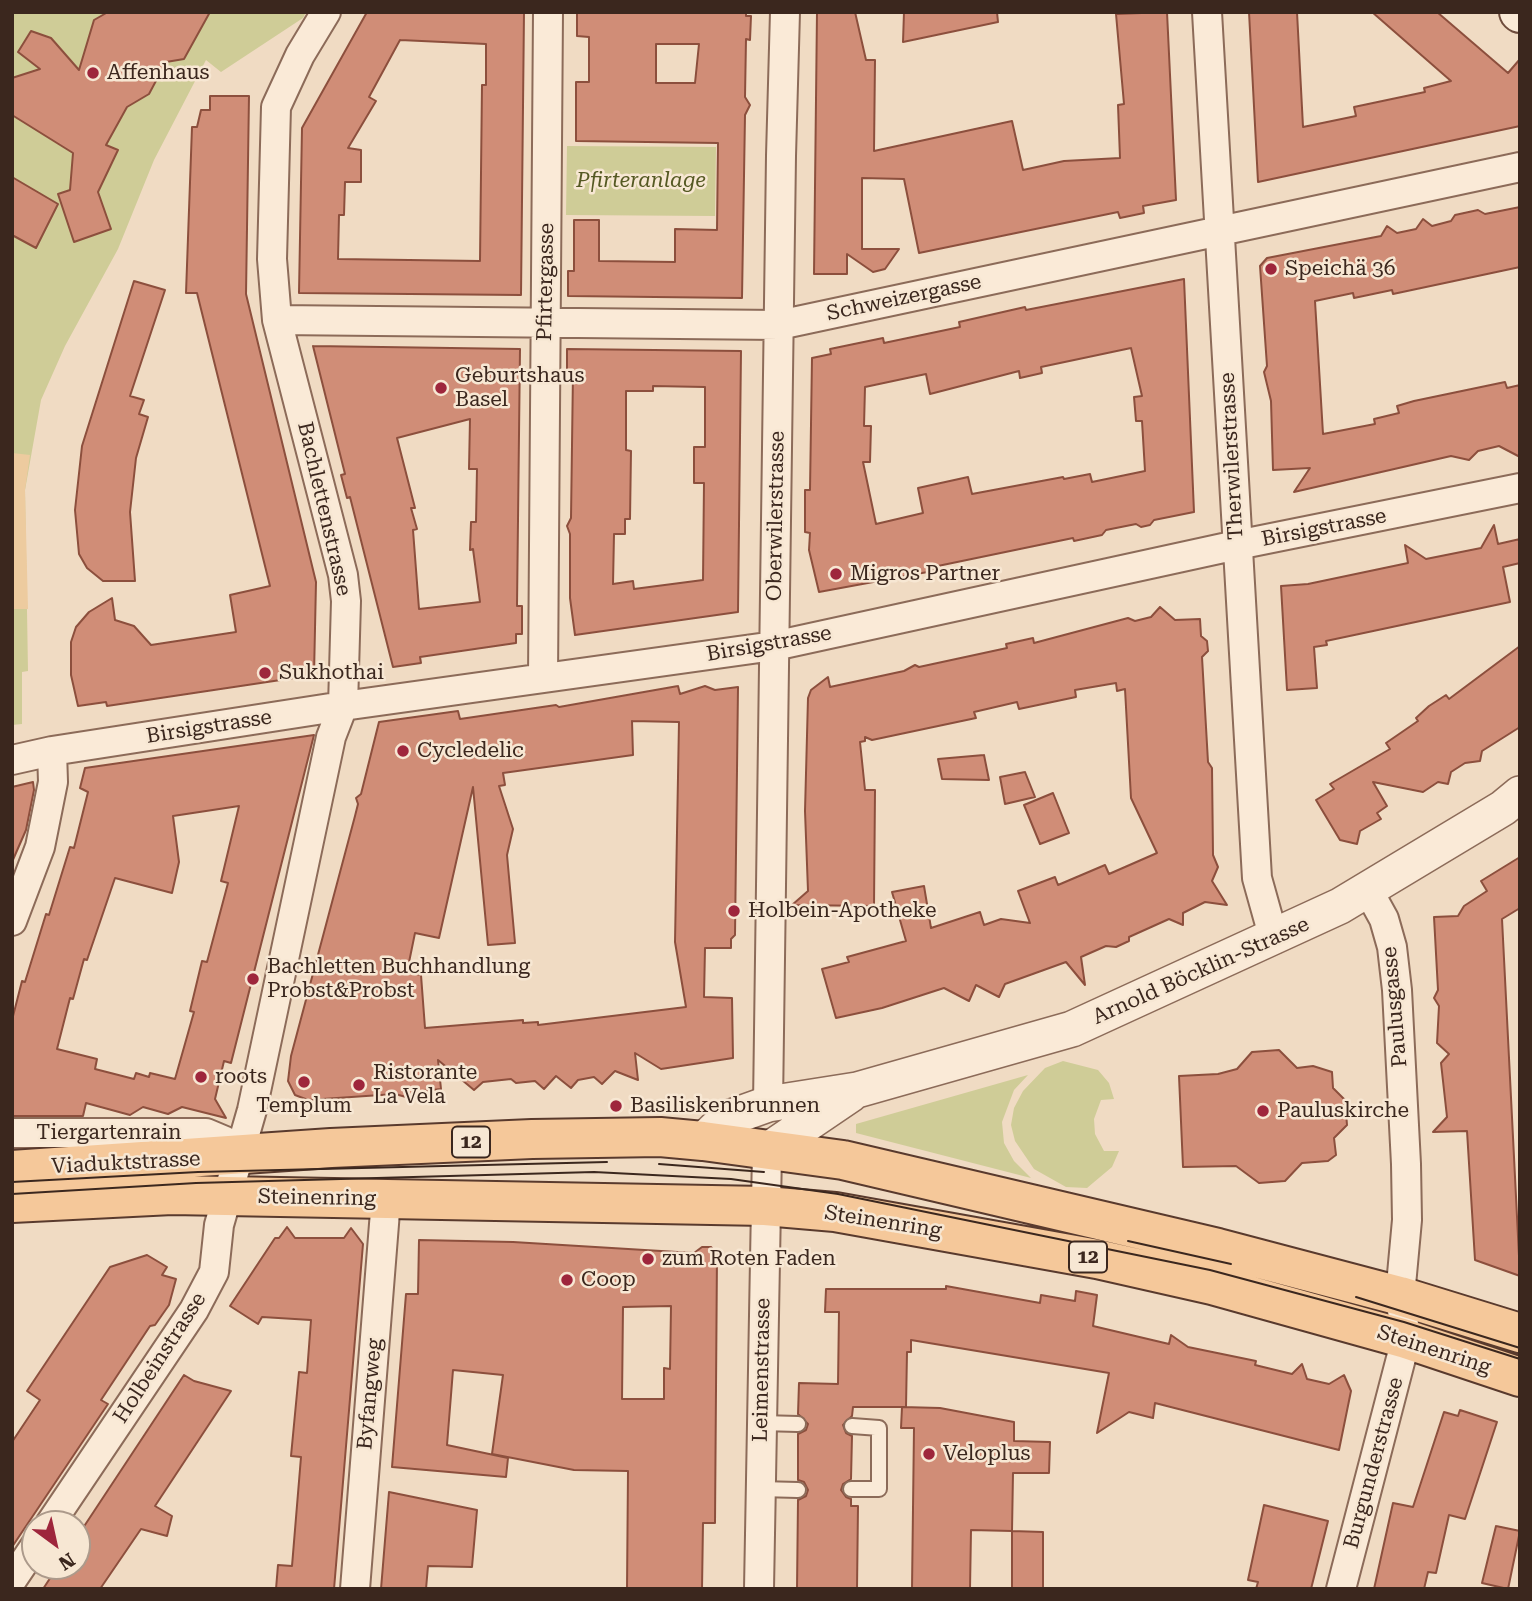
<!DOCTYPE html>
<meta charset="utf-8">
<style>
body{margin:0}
#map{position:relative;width:1532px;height:1601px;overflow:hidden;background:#f0dbc3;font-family:"Roboto Serif",serif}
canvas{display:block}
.frame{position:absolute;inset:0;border:14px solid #3b271e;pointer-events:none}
.north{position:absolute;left:21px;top:1510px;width:70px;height:70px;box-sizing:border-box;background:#f7e7d3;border:2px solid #ac9a8b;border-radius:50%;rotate:147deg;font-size:19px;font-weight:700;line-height:28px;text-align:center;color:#3b271e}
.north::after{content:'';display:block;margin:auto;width:24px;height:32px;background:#9e263c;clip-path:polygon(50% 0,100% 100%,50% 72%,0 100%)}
</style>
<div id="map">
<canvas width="1532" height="1601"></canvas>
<div class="frame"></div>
<div class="north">N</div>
</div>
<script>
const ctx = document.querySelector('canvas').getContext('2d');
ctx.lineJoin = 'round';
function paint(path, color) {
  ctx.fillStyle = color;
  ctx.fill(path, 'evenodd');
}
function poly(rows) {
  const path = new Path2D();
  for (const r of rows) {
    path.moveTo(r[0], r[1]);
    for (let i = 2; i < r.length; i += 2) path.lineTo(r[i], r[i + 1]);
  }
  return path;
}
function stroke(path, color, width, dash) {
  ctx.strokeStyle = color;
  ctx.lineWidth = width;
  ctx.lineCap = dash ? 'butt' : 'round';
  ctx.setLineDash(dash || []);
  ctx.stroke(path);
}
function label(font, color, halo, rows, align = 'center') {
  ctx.font = font + ' "Roboto Serif",serif';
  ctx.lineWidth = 5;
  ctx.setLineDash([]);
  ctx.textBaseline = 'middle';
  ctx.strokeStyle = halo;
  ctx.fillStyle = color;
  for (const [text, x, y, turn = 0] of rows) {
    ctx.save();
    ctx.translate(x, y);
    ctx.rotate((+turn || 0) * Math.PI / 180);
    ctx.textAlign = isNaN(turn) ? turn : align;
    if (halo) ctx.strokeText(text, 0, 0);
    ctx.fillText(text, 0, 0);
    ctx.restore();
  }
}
paint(poly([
 [12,12,306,12,303,18,221,72,206,60,154,160,118,249,65,346,41,400,25,490,28,671,22,672,22,724,12,725],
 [567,146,716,147,715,216,566,215],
 [1063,1061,1098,1070,1109,1083,1114,1099,1101,1100,1094,1119,1095,1134,1104,1151,1119,1151,1112,1167,1087,1188,1066,1187,1034,1169,1015,1141,1011,1125,1014,1108,1023,1091,1045,1068],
 [1028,1075,1014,1090,1002,1122,1004,1143,1014,1161,1031,1178,856,1133,856,1124]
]), '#cfcc97');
paint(poly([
 [12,453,30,455,25,490,28,609,12,609]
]), '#edcb9f');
const building = poly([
 [108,12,210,12,184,59,166,62,149,94,127,107,106,145,118,150,98,192,111,229,74,242,58,194,70,190,73,153,12,115,12,78,40,69,18,52,31,31,51,38,79,70,94,20,108,12],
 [367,12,524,12,521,295,299,293,302,128,367,12],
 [400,40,486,44,486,85,482,85,480,261,338,259,339,215,344,215,345,182,361,182,361,150,348,148,376,101,369,97,400,40],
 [577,12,746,12,746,16,751,16,750,40,746,39,745,97,750,105,745,115,742,298,568,296,568,271,574,271,574,220,599,220,599,261,675,262,675,229,717,230,718,143,576,141,576,82,589,82,589,37,577,36,577,12],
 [656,44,699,44,695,83,656,83,656,44],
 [817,12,855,12,866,60,875,60,874,151,1012,121,1023,170,1064,161,1120,158,1118,105,1124,104,1116,14,1167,12,1176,200,1143,206,1144,213,1120,218,1118,212,919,253,904,179,862,178,862,249,899,249,885,269,873,272,847,254,847,274,814,274,817,12],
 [904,12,997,12,998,22,903,42,904,12],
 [1249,12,1297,12,1303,127,1356,116,1354,107,1425,92,1424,88,1451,81,1372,12,1437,12,1508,73,1520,59,1520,126,1258,182,1249,12],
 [210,96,249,96,246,294,316,582,314,675,107,706,106,702,78,706,71,675,71,642,76,627,89,612,112,598,115,620,134,626,151,645,236,632,230,595,270,586,197,293,186,293,192,127,197,127,201,110,210,110,210,96],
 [12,177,58,204,36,248,12,235,12,177],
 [1520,207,1520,267,1393,294,1392,290,1354,298,1353,293,1315,301,1323,434,1375,424,1374,419,1399,413,1397,406,1414,401,1505,382,1507,388,1520,385,1520,457,1499,446,1478,451,1469,460,1451,456,1294,492,1310,468,1273,470,1271,401,1264,372,1267,366,1260,266,1267,258,1381,236,1387,226,1397,233,1416,229,1423,219,1432,226,1451,221,1455,215,1478,210,1485,214,1520,207],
 [1184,279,1194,512,1154,520,1150,525,1141,527,1136,524,1106,530,1102,535,1074,541,1073,538,933,567,933,571,819,592,809,550,810,533,805,532,805,490,810,490,812,358,831,354,830,349,883,338,884,343,960,327,959,322,1025,307,1026,310,1184,279],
 [1131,348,1142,396,1134,397,1136,421,1142,421,1145,471,1092,482,1090,474,1064,479,1063,477,972,494,968,477,918,488,923,513,876,524,863,462,870,462,871,426,864,426,865,387,926,374,930,394,1019,371,1020,378,1042,373,1041,367,1131,348],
 [134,281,165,290,130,396,144,400,139,414,148,417,136,458,130,512,135,581,103,581,87,568,79,554,75,510,82,446,134,281],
 [313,346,520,349,517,606,522,606,522,634,516,634,516,643,420,657,421,663,393,667,350,497,347,498,341,475,345,474,313,346],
 [470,419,469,469,477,469,476,522,471,522,470,550,473,549,480,602,419,609,413,530,417,529,411,508,415,508,397,438,470,419],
 [567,349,741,351,738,612,575,635,570,598,570,534,567,526,571,518,573,372,567,372,567,349],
 [653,386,705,387,705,447,694,447,694,483,704,483,703,580,634,589,633,581,613,584,614,534,625,534,625,519,630,519,631,451,626,450,626,391,653,391,653,386],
 [1494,525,1498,544,1520,539,1520,563,1503,567,1510,602,1326,641,1327,645,1314,647,1317,688,1287,690,1281,586,1308,584,1408,563,1405,545,1426,559,1481,548,1494,525],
 [1160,607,1175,620,1200,619,1201,636,1207,641,1208,651,1202,657,1208,762,1212,768,1213,855,1218,867,1212,881,1227,905,1205,902,1183,913,1183,925,1169,919,1129,937,1129,941,1116,947,1106,946,1081,957,1085,985,1066,962,1005,984,999,997,976,985,969,1001,944,988,882,1008,836,1018,822,969,849,962,847,957,906,941,892,892,924,886,931,928,980,912,984,925,1001,919,1030,923,1018,891,1055,877,1058,885,1105,865,1109,874,1157,853,1131,798,1125,689,1117,691,1116,683,1075,690,1076,697,1019,709,1017,702,974,712,976,718,872,740,865,737,865,741,860,742,865,790,875,790,874,906,792,905,808,891,805,811,808,698,811,690,828,677,830,687,904,671,915,665,919,667,1007,648,1006,644,1033,638,1034,643,1128,618,1135,621,1151,617,1160,607],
 [1520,646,1520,727,1482,751,1480,761,1465,763,1451,772,1448,784,1438,782,1423,792,1373,782,1387,806,1377,813,1381,819,1360,831,1357,844,1340,840,1316,800,1334,789,1330,784,1390,749,1386,743,1418,721,1416,718,1429,706,1446,695,1449,699,1520,646],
 [678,686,680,694,705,686,715,690,738,687,735,935,731,939,731,948,705,948,704,997,732,998,733,1058,661,1069,635,1053,638,1080,615,1071,602,1084,594,1077,578,1080,571,1088,556,1076,544,1089,535,1081,516,1083,511,1079,483,1082,474,1090,438,1060,441,1089,414,1092,406,1097,395,1094,308,1100,295,1095,288,1081,291,1056,355,816,358,804,356,798,361,794,379,722,458,711,460,719,556,705,559,707,678,686],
 [632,721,679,722,675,942,686,1007,538,1025,538,1022,523,1023,523,1020,425,1028,421,975,407,972,415,933,439,938,473,787,488,945,515,943,507,855,513,829,499,786,505,785,503,773,633,755,632,721],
 [314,735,231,1063,224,1061,215,1099,226,1118,182,1107,168,1114,143,1107,130,1115,86,1103,83,1116,12,1116,12,1020,22,981,25,982,46,914,49,915,70,847,74,848,88,792,80,788,85,768,314,735],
 [239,806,221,881,228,883,207,962,202,961,190,1011,194,1012,175,1079,150,1073,149,1077,136,1073,134,1079,95,1069,97,1059,57,1049,70,998,73,999,84,959,87,960,115,878,172,893,179,862,173,816,239,806],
 [984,755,989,780,942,779,938,759,984,755],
 [1025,772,1035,797,1005,804,1000,777,1025,772],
 [33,782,34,790,26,830,12,862,12,787,33,782],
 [1053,793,1069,833,1040,844,1024,805,1053,793],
 [1520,857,1520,908,1502,919,1520,1276,1475,1260,1467,1131,1433,1132,1447,1117,1441,1063,1449,1054,1437,1043,1439,1006,1434,998,1438,990,1434,917,1458,916,1464,906,1487,891,1481,881,1520,857],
 [1279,1050,1297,1068,1313,1066,1332,1072,1333,1088,1345,1100,1347,1125,1334,1138,1336,1155,1328,1161,1302,1163,1285,1181,1259,1183,1236,1166,1183,1167,1179,1076,1218,1074,1237,1069,1252,1052,1279,1050],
 [287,1227,295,1238,344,1238,351,1228,363,1244,334,1589,276,1589,278,1565,292,1566,301,1457,291,1456,299,1372,307,1373,311,1320,262,1317,258,1324,230,1306,275,1238,279,1238,287,1227],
 [419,1240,513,1242,694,1253,702,1247,711,1247,717,1254,715,1523,703,1523,702,1589,627,1589,628,1471,574,1470,492,1454,503,1375,453,1370,447,1445,508,1458,506,1477,392,1467,406,1294,418,1294,419,1240],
 [671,1306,670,1369,664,1368,664,1399,622,1399,623,1307,671,1306],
 [147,1255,167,1267,162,1275,176,1279,169,1305,155,1325,150,1326,101,1400,108,1404,12,1547,12,1442,40,1400,27,1391,110,1267,147,1255],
 [946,1286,1040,1303,1041,1295,1075,1301,1076,1291,1097,1295,1093,1326,1169,1344,1171,1335,1188,1347,1256,1361,1255,1365,1292,1374,1302,1364,1307,1379,1329,1384,1344,1375,1351,1391,1339,1450,1155,1403,1153,1418,1129,1412,1097,1433,1109,1373,911,1340,911,1352,907,1352,906,1407,853,1407,852,1416,843,1425,846,1433,852,1436,851,1479,843,1484,841,1490,846,1497,851,1499,851,1506,858,1506,857,1589,797,1589,798,1500,806,1496,808,1490,804,1482,798,1480,798,1434,806,1430,808,1424,798,1414,799,1383,838,1384,839,1312,825,1312,826,1289,946,1289,946,1286],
 [184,1375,194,1381,231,1391,155,1506,172,1516,167,1536,141,1529,100,1589,43,1589,58,1566,77,1566,77,1537,184,1375],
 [902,1407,940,1408,1014,1422,1014,1441,1050,1442,1049,1473,1013,1473,1012,1531,971,1530,970,1589,912,1589,914,1428,901,1428,902,1407],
 [1460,1410,1497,1422,1465,1519,1449,1515,1436,1573,1428,1572,1424,1589,1374,1589,1393,1503,1413,1507,1444,1412,1458,1416,1460,1410],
 [389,1492,477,1510,472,1567,428,1566,426,1589,381,1589,389,1492],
 [1264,1505,1328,1521,1311,1589,1256,1589,1258,1582,1248,1580,1264,1505],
 [1496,1526,1520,1531,1508,1589,1482,1583,1496,1526],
 [1012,1531,1043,1532,1043,1589,1012,1589,1012,1531]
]);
paint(building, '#d08d77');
stroke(building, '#8c4f3d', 2);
const service = poly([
 [761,1423,798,1424],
 [760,1489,798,1490],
 [851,1489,879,1489,879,1428,852,1426]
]);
const minor = poly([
 [1207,12,1257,878,1274,939],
 [277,320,779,325,1520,167],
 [543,678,548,12],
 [12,760,52,751,343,706,774,646,1237,545,1520,488],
 [12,921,40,847,53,782,52,751],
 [768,1104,781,156,785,12],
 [12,1133,206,1133,225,1141,240,1155],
 [50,1524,194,1310,214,1272,219,1225,252,1110,331,737,343,706,346,601,343,575,277,320,272,259,276,107,300,55,326,12],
 [12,1580,35,1546],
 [355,1589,386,1199],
 [759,1589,767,1151],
 [1341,1589,1406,1339,1400,1296,1407,1220,1406,1164,1397,990,1392,947,1384,919,1368,890]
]);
const tertiary = poly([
 [703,1141,726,1119,768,1104,857,1090,1072,1029,1340,906,1503,808,1520,794],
 [767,1151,851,1094]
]);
const secondary = poly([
 [1519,12,1520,13]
]);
const primary = poly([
 [12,1170,331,1148,532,1139,660,1137,703,1141,843,1160,1218,1248,1400,1296,1520,1333],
 [12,1203,172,1195,765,1206,835,1212,1097,1259,1212,1285,1406,1339,1520,1377]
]);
stroke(service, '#8c6b59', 18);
stroke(minor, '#8c6b59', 32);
stroke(tertiary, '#8c6b59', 38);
stroke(secondary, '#6e4c3c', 42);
stroke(primary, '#593a2d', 42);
stroke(service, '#faead7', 14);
stroke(minor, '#faead7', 28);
stroke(tertiary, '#faead7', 35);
stroke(secondary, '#faead7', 38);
stroke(primary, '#f5c89a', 38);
stroke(poly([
 [659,1164,764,1172],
 [12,1182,198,1172,607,1162],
 [12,1194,196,1183,594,1172,731,1179,838,1194,1210,1270,1404,1322,1520,1359],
 [1128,1241,1231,1264],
 [1356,1297,1520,1348]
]), '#3b271e', 2);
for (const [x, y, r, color] of [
 [93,73,7,"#9e263c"],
 [1271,269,7,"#9e263c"],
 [441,388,7,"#9e263c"],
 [836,574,7,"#9e263c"],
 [265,673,7,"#9e263c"],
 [403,751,7,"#9e263c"],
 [734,911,7,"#9e263c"],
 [253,979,7,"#9e263c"],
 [201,1077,7,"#9e263c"],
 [304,1082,7,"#9e263c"],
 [359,1085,7,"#9e263c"],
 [616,1106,7,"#9e263c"],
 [1263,1111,7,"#9e263c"],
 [648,1259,7,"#9e263c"],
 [567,1280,7,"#9e263c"],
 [929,1454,7,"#9e263c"]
]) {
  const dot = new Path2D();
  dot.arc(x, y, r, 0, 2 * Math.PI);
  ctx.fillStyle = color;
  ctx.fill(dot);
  stroke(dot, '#f7e7d3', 2.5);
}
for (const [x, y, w] of [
 [471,1142,38],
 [1088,1257,38]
]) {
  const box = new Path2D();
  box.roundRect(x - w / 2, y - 15.5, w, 31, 5);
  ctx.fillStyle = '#f7e7d3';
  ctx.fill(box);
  stroke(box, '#3b271e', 2);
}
label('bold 19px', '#3b271e', null, [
 ["12",471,1142],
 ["12",1088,1257]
]);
label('21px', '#3b271e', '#f7e7d3', [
 ["Affenhaus",107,73],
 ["Speichä 36",1285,269],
 ["Geburtshaus",455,376],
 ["Basel",455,400],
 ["Migros Partner",850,574],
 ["Sukhothai",279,673],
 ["Cycledelic",417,751],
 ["Holbein-Apotheke",748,911],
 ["Bachletten Buchhandlung",267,967],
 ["Probst&Probst",267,991],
 ["Ristorante",373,1073],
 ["La Vela",373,1097],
 ["roots",215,1077],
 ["Templum",304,1106,"center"],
 ["Basiliskenbrunnen",630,1106],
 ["Pauluskirche",1277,1111],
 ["zum Roten Faden",662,1259],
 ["Coop",581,1280],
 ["Veloplus",943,1454]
], 'left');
label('italic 21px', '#555923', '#f7e7d3', [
 ["Pfirteranlage",641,181]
]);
label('21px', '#3b271e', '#f7e7d3', [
 ["Pfirtergasse",546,282,-89],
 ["Schweizergasse",904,298,-12],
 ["Therwilerstrasse",1232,456,-93],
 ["Bachlettenstrasse",324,509,77],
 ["Oberwilerstrasse",776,516,-89],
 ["Birsigstrasse",1324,528,-11],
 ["Birsigstrasse",769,644,-10],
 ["Birsigstrasse",209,727,-9],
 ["Arnold Böcklin-Strasse",1201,971,-24],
 ["Paulusgasse",1395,1007,-95],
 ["Tiergartenrain",109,1133],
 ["Viaduktstrasse",126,1163,-3],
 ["Steinenring",317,1198,1],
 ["Steinenring",883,1222,9],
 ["Steinenring",1434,1350,18],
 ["Holbeinstrasse",160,1358,-57],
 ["Leimenstrasse",762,1370,-89],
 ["Byfangweg",370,1394,-85],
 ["Burgunderstrasse",1374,1463,-75]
]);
</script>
